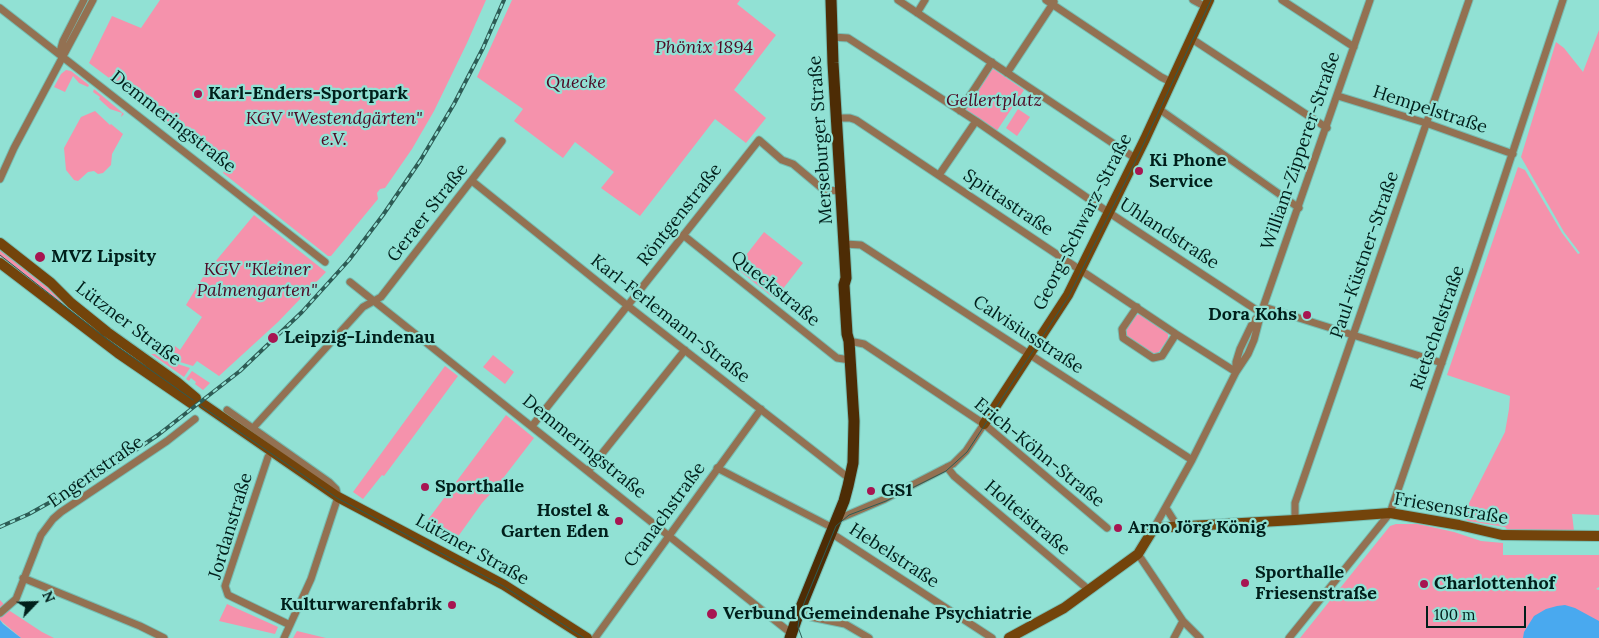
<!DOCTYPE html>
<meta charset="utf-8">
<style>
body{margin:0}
#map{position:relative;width:1599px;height:638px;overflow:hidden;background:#91e1d4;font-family:Lora,serif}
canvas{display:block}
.north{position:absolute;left:10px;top:578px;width:50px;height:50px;-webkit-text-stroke:4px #91e1d4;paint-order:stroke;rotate:66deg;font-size:14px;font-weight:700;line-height:20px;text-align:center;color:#001f1b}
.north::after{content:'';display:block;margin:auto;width:18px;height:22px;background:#001f1b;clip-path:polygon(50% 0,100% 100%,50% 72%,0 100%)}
.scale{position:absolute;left:1426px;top:606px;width:100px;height:22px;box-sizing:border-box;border:2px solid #001f1b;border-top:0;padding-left:6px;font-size:15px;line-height:18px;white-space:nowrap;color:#001f1b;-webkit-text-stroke:4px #91e1d4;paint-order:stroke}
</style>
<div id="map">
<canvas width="1599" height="638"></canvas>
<div class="north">N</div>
<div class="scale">100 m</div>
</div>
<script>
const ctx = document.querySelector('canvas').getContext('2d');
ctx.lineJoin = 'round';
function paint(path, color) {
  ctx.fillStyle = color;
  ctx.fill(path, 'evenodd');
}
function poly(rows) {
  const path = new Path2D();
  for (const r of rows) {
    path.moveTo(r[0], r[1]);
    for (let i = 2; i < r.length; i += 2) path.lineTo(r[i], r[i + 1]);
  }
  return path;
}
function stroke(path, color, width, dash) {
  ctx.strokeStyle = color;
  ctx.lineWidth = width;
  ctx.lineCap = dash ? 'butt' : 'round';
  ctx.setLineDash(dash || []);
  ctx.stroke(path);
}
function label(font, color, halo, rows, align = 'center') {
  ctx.font = font + ' Lora,serif';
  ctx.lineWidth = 4.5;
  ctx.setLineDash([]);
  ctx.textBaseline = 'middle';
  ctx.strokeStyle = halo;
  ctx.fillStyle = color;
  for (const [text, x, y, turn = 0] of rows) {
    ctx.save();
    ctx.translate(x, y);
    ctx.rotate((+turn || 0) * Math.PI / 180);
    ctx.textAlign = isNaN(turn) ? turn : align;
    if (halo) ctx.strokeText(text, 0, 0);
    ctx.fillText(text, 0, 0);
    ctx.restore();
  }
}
paint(poly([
 [160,0,486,0,467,43,434,111,412,149,385,188,380,189,377,193,378,199,331,256,328,256,223,173,227,166,89,63,112,16,141,28],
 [512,0,740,0,737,4,776,35,734,90,766,118,746,143,715,119,640,216,601,188,614,172,575,142,563,158,514,121,523,109,477,77],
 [1599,30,1599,515,1572,514,1574,531,1509,532,1505,527,1468,521,1462,517,1505,432,1509,409,1510,396,1447,375,1518,167,1525,170,1562,233,1578,254,1580,253,1564,232,1521,157,1556,42,1564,48,1583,72],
 [992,68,1024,90,996,132,964,111],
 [66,70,71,71,89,85,88,87,79,83,73,76,65,92,54,87,61,74],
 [94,89,124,114,121,117,122,113,110,109,99,99,100,97,93,92],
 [1018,109,1030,117,1017,136,1006,128],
 [95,111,110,125,111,124,123,134,112,154,111,165,103,173,98,174,94,171,88,172,78,181,74,180,66,170,64,148,81,117],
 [254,215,326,272,278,322,219,376,197,361,193,366,167,358,175,346,180,350,202,317,186,305,198,285,205,274],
 [764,232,803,263,775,299,736,268],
 [0,250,106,334,160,372,157,377,4,260,0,257],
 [1140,314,1168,334,1168,339,1158,353,1155,355,1126,335,1124,329,1134,316],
 [151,354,155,354,162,359,190,368,184,377],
 [493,355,514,372,505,384,483,367],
 [445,366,458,376,413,437,384,476,382,475,363,499,353,492],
 [192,371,210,383,203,390,195,384,196,382,191,378,189,381,186,379],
 [506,415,534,438,494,490,482,503,452,545,421,529],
 [1396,524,1418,524,1454,532,1481,541,1503,543,1503,555,1599,555,1599,587,1596,589,1599,590,1599,638,1300,638,1390,526],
 [0,600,10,611,42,632,54,638,21,638,0,620],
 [227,604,278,627,275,634,219,621],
 [297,631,326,638,293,638]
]), '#f592ac');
paint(poly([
 [1565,605,1575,608,1599,621,1599,638,1523,638,1524,632,1534,616,1546,609,1557,606],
 [0,620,3,624,21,638,0,638]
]), '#49a9ef');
const street = poly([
 [898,0,1135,158],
 [1046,0,1161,77,1171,82],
 [1193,0,1206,7],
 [1282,0,1354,47],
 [0,8,325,262],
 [917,13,925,0],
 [832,37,848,38,976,121,1099,206,1261,313],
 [1192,39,1327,128],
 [62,56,61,48,63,41,84,0],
 [1007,73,1054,2],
 [1338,96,1426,123,1513,154],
 [1159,109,1299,208],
 [960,111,992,62],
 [836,118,850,118,856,120,1176,334,1236,372],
 [939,175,976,121],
 [0,179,14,148,93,0],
 [472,181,628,306,850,479],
 [683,235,837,358,850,360],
 [845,244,861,245,1192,460],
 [350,282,792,634],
 [1137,307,1122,329,1123,338,1153,358,1162,356,1176,334],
 [1264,307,1442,363],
 [849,341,864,344,984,424,1107,528],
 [1236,372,1236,362,1240,349,1253,322,1261,313],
 [227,410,329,482,336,489,338,497,311,579,284,638],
 [532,426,759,140,782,160,793,164,824,190,841,191],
 [253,428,363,307,381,297,502,141],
 [268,457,225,586,228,595,290,625],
 [947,467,954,476,1089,590],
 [717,468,833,528],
 [588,471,685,350],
 [1166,508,1178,527],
 [836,520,885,499,953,464,966,451,984,424],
 [1295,520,1295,503,1469,0],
 [1154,528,1192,460,1236,372,1248,354,1254,340,1261,313,1370,0],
 [831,533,992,638],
 [1138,554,1183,621,1200,638],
 [23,578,140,626,164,638],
 [799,612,811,617,845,624,869,638],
 [0,613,16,599,41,535,53,519,61,512,167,441,195,419],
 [595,638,761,409],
 [1174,638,1183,621],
 [1289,638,1390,513,1474,269,1563,0]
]);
const secondary = poly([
 [0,243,51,283,71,303,107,332,177,382,196,398],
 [0,263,118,353,191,403],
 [203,404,338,497,504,585,587,638],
 [984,424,1068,295,1145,139,1209,0],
 [1009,638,1064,608,1138,554,1154,528,1295,520,1390,513,1459,525,1502,535,1599,536]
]);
const primary = poly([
 [790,638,799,612,844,501,848,486,853,463,854,421,849,341,847,334,844,285,846,278,833,63,831,0]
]);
stroke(street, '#77beb3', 9);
stroke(secondary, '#77beb3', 12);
stroke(primary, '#77beb3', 13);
stroke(street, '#937152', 7);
stroke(secondary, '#73440b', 10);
stroke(primary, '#4d2c05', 11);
stroke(poly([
 [0,255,104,337,193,400],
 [201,406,337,498,503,586,584,638],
 [802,638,798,627,800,613,836,526,849,515,886,501,946,471,967,452,1069,296,1138,156,1211,0]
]), '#2d5c55', 1);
const rail = poly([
 [0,527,29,514,97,476,158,435,240,371,302,312,349,260,383,215,420,161,454,104,483,48,504,0]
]);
stroke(rail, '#2d5c55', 4);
stroke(rail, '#91e1d4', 2, [5.5]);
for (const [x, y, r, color] of [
 [198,94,5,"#a71551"],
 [1139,171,5,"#a71551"],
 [40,257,6,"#a71551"],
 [1307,315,5,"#a71551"],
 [273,338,6,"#a71551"],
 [425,487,5,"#a71551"],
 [871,491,5,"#a71551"],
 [619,521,5,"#a71551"],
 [1118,528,5,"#a71551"],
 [1245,583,5,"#a71551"],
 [1424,584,5,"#a71551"],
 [452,605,5,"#a71551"],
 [712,614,6,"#a71551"]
]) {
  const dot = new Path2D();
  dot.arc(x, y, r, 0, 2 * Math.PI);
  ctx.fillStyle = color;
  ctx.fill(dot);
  stroke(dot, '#91e1d4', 2);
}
label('italic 18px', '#4d0924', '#91e1d4', [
 ["Phönix 1894",704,48],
 ["Quecke",576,83],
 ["Gellertplatz",994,101],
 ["KGV \"Westendgärten\"",334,119],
 ["e.V.",334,140],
 ["KGV \"Kleiner",257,270],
 ["Palmengarten\"",257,291]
]);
label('bold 18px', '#001f1b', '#91e1d4', [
 ["Karl-Enders-Sportpark",208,94],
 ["Ki Phone",1149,161],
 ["Service",1149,182],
 ["MVZ Lipsity",51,257],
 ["Dora Kohs",1297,315,"right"],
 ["Leipzig-Lindenau",284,338],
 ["Sporthalle",435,487],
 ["GS1",881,491],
 ["Hostel &",609,511,"right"],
 ["Garten Eden",609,532,"right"],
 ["Arno Jörg König",1128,528],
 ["Sporthalle",1255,573],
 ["Friesenstraße",1255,594],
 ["Charlottenhof",1434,584],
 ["Kulturwarenfabrik",442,605,"right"],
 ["Verbund Gemeindenahe Psychiatrie",723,614]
], 'left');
label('18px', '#001f1b', '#91e1d4', [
 ["Hempelstraße",1430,110,18],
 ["Demmeringstraße",173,122,38],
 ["Merseburger Straße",821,140,-94],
 ["William-Zipperer-Straße",1301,151,-71],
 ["Spittastraße",1008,203,34],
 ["Geraer Straße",428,213,-52],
 ["Röntgenstraße",680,215,-52],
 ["Georg-Schwarz-Straße",1083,222,-63],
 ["Uhlandstraße",1169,234,33],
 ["Paul-Küstner-Straße",1365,255,-71],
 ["Queckstraße",775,289,39],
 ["Karl-Ferlemann-Straße",670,319,38],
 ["Lützner Straße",128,324,37],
 ["Rietschelstraße",1438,328,-71],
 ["Calvisiusstraße",1028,335,33],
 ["Demmeringstraße",584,447,39],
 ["Erich-Köhn-Straße",1039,453,39],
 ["Engertstraße",96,472,-35],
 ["Friesenstraße",1451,509,10],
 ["Cranachstraße",665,515,-54],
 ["Holteistraße",1027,518,40],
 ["Jordanstraße",231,526,-73],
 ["Lützner Straße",472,550,29],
 ["Hebelstraße",894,556,33]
]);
</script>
